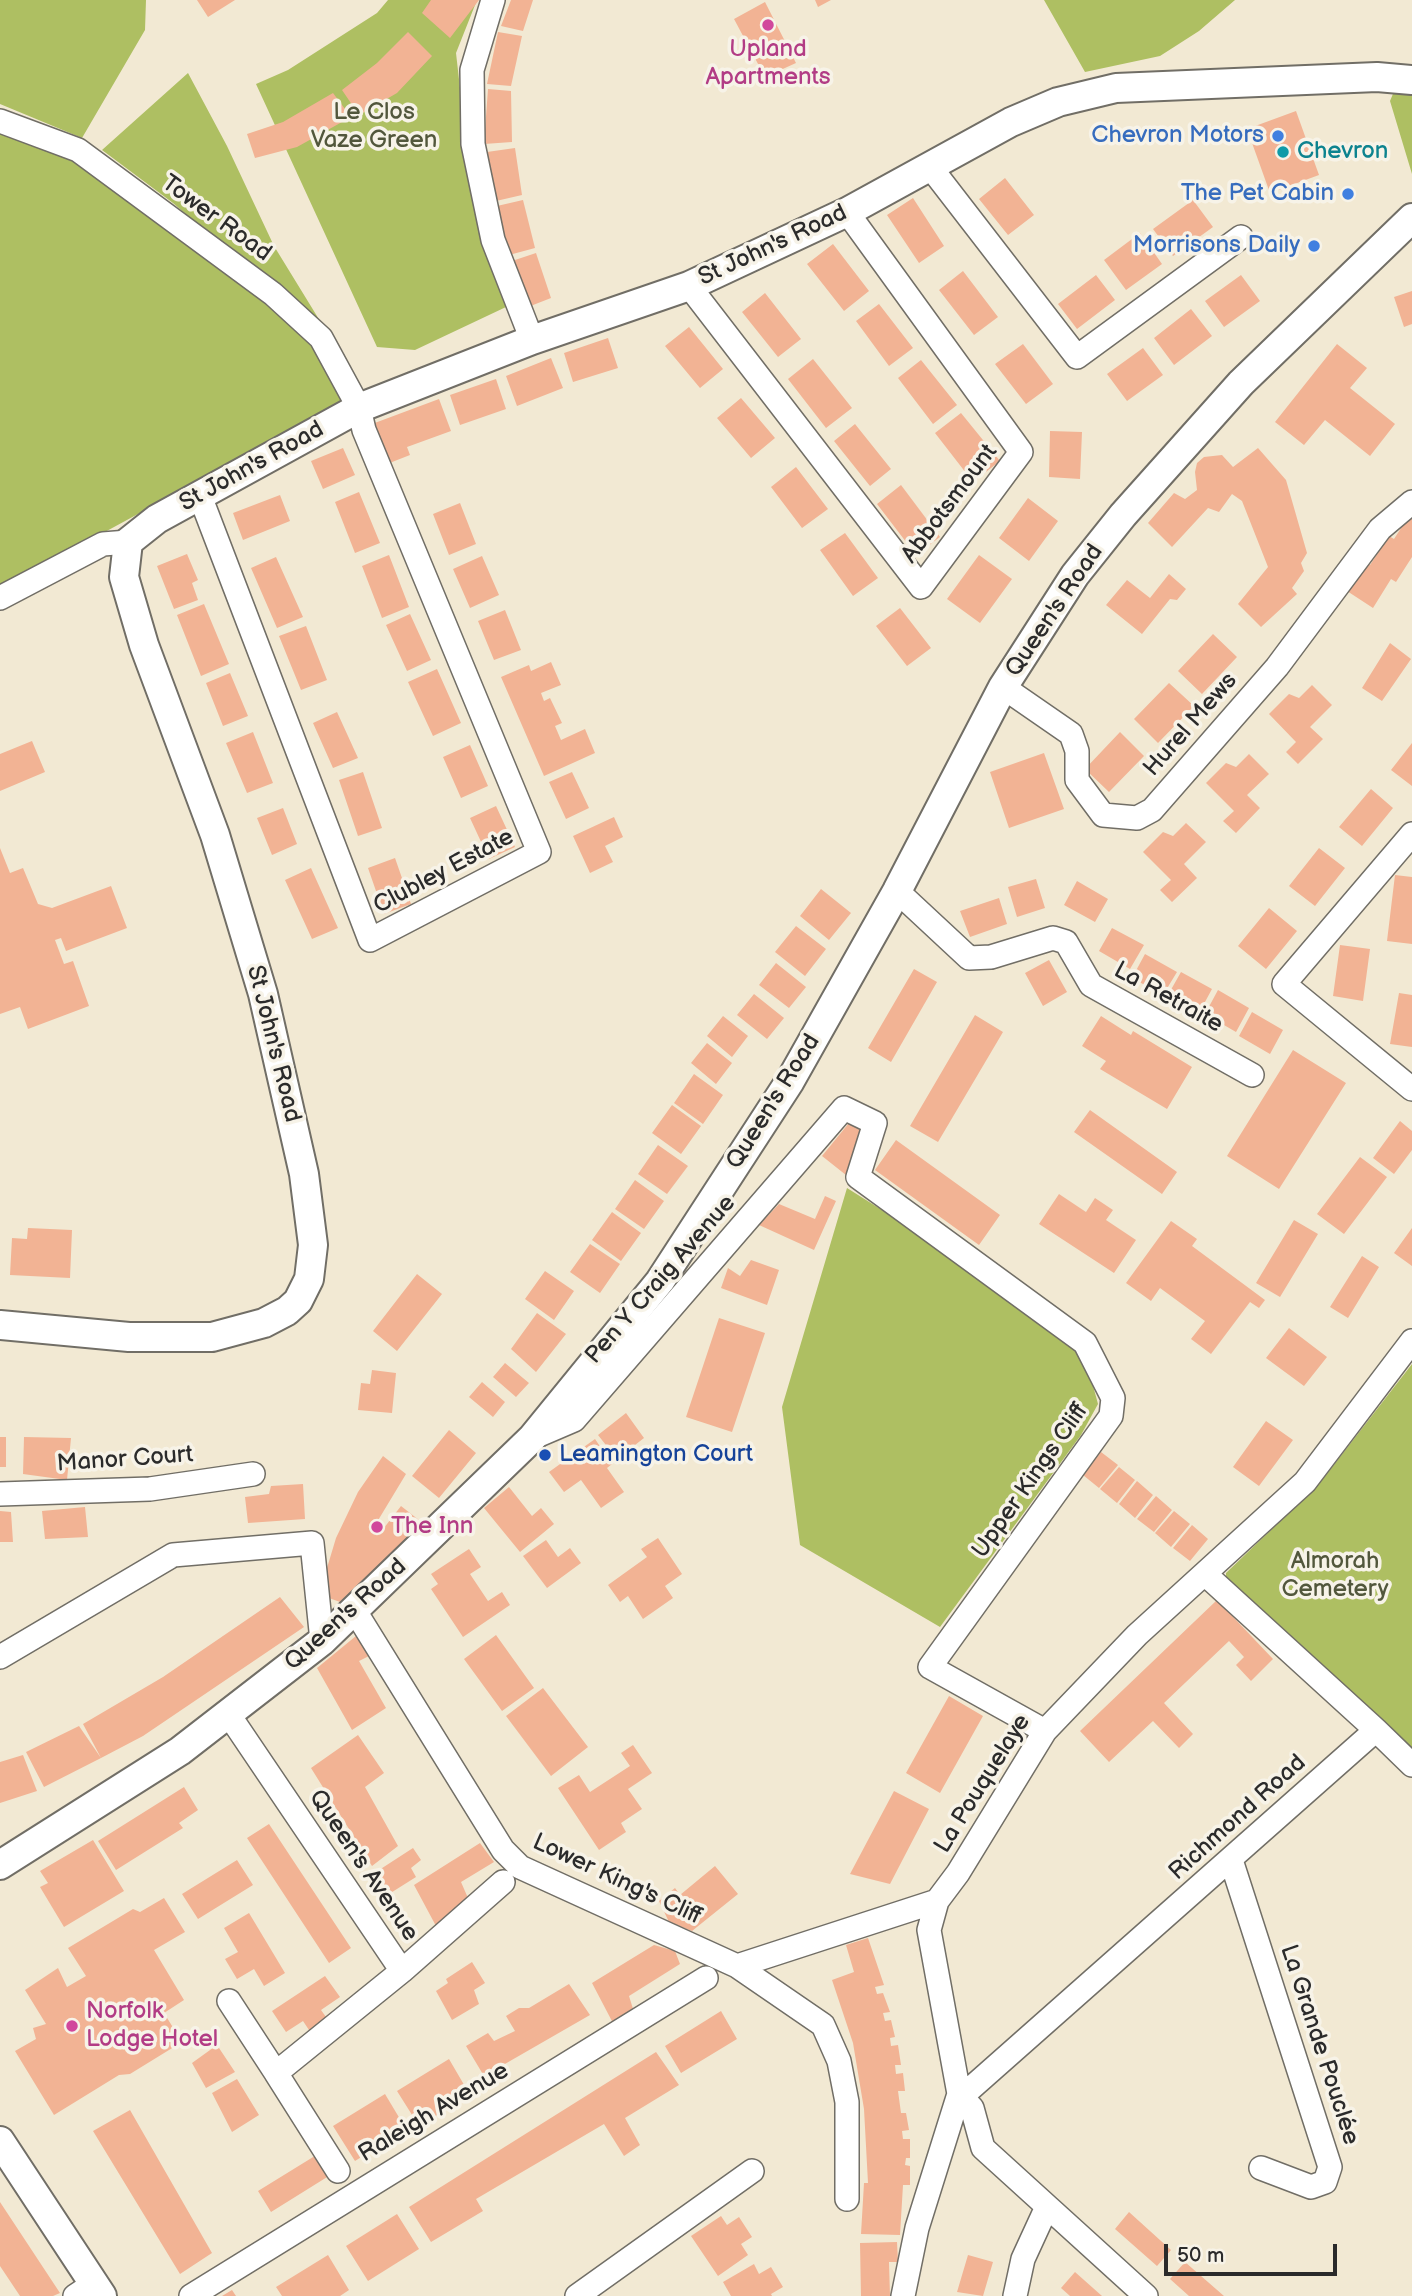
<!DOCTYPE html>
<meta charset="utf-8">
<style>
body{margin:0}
#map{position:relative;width:1412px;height:2296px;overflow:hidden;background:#f2e9d3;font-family:"Balsamiq Sans",sans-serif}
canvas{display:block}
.scale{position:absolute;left:1164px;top:2244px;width:173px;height:32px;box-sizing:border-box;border:4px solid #2b2b2b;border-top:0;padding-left:9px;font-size:21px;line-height:24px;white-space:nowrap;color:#2b2b2b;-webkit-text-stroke:5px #f7f3e8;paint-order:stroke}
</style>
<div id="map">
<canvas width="1412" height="2296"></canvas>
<div class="scale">50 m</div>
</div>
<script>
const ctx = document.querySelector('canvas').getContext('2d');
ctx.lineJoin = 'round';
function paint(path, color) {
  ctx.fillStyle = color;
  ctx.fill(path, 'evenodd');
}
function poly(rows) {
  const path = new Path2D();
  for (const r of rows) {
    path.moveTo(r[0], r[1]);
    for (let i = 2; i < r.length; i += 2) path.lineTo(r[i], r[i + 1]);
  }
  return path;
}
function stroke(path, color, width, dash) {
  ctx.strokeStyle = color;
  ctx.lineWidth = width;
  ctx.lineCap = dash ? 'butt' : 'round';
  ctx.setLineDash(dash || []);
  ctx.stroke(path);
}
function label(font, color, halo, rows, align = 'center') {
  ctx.font = font + ' "Balsamiq Sans",sans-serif';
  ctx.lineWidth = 7;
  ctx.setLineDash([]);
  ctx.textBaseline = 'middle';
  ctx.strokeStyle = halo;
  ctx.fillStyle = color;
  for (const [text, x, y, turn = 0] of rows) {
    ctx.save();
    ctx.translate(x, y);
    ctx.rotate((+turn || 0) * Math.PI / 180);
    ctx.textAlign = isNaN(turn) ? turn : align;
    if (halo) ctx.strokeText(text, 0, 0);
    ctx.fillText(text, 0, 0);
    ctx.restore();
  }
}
paint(poly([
 [0,0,146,0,145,30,82,138,0,104],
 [388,0,477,0,456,53,469,167,481,230,506,307,415,350,377,347,256,84,288,70,377,13],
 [1044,0,1235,0,1199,31,1160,56,1085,72],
 [188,73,227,146,274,246,320,321,314,325,173,203,102,150],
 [1395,89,1412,89,1412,174,1390,101],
 [0,130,61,152,266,302,310,342,344,402,0,589],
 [847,1188,931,1241,1073,1345,1089,1371,1098,1404,1081,1435,940,1627,800,1545,782,1407],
 [1412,1364,1412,1752,1226,1582,1226,1573,1319,1484]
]), '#aebf62');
paint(poly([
 [197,0,235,0,208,17],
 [431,0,479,0,450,38,422,13],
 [511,0,533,0,523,31,501,26],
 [815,0,831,0,818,7],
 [765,2,796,63,765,77,734,19],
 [408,32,432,56,397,93,359,115,342,90,377,63],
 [498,32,522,36,511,86,487,84],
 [488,89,511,91,512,142,484,144],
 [333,93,351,117,297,147,255,158,247,134,283,122],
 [1296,111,1319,175,1270,193,1247,129],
 [515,148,522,195,496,201,487,152],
 [1005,178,1034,215,1008,235,979,199],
 [913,198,944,246,919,263,887,215],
 [523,200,535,248,509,255,497,206],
 [1193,200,1213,227,1173,256,1153,229],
 [1140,233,1162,264,1126,290,1104,260],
 [833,244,869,291,844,311,807,264],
 [536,253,551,298,528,307,512,261],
 [963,271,998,317,974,335,939,290],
 [1096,275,1115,300,1077,329,1058,304],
 [1241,275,1260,301,1224,327,1205,301],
 [1412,291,1412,324,1404,327,1394,297],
 [765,293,801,339,778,357,742,312],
 [879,304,913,348,889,366,856,321],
 [1191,309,1212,336,1174,365,1154,338],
 [689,327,723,369,700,388,665,346],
 [608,338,618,368,573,382,564,353],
 [1023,344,1053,384,1026,404,995,364],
 [1337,344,1367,368,1350,388,1395,424,1370,456,1325,420,1304,445,1275,422],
 [1143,348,1163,375,1127,401,1107,374],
 [551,358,563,388,517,406,506,376],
 [813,359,852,408,826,428,788,379],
 [921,360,957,405,933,424,898,378],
 [496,379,506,409,460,425,450,395],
 [741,398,775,438,751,458,717,418],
 [439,399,451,431,407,447,410,455,387,464,372,424],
 [961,413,1000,461,973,482,935,433],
 [855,424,891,469,870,486,834,441],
 [1050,431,1082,432,1080,479,1049,477],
 [343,448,355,475,323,489,311,461],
 [1258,448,1286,480,1307,553,1301,563,1304,571,1292,588,1297,594,1261,627,1238,604,1268,567,1242,501,1232,494,1219,512,1208,508,1172,547,1148,523,1174,493,1185,499,1197,490,1195,472,1197,463,1204,457,1222,455,1233,467],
 [796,467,828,509,802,528,771,487],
 [901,485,940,537,916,555,877,504],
 [359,492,380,543,355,553,335,502],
 [280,495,290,521,243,540,233,513],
 [1028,498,1058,521,1029,561,999,538],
 [460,503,476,544,449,555,433,514],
 [1412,511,1412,557,1396,582,1391,579,1373,608,1347,591,1366,562,1370,565,1389,536,1394,539],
 [845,533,878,578,853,596,820,550],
 [187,554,198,580,192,583,198,600,174,609,157,566],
 [389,555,409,607,382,618,362,566],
 [979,555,1012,579,980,623,947,599],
 [482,556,499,595,470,608,453,569],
 [276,557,303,617,277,628,251,568],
 [1169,574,1186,589,1177,600,1170,599,1142,634,1106,605,1127,580,1150,598],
 [204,604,229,664,201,676,177,615],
 [900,608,931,648,907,666,876,626],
 [505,610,521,650,494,660,478,621],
 [410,614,431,660,407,671,386,625],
 [306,626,327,680,301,690,279,636],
 [1213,634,1237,657,1202,694,1178,671],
 [1390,643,1411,659,1382,701,1362,688],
 [551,662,561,685,541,693,544,701,550,698,562,723,555,726,561,740,585,729,595,753,544,776,501,677,529,665,531,671],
 [437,669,461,723,433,736,408,682],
 [230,673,248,716,223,726,206,683],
 [1169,683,1194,706,1158,743,1134,719],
 [1312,685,1332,705,1310,727,1323,739,1298,764,1286,752,1296,742,1269,714,1289,694,1299,698],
 [337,712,358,758,333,768,313,723],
 [253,732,273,783,247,793,226,743],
 [1120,732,1144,756,1109,792,1085,769],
 [32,741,45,772,0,791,0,754],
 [1412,743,1412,786,1391,770],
 [470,745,488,786,461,798,443,757],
 [1044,753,1064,809,1009,828,990,772],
 [1249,754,1269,774,1247,795,1260,808,1236,833,1223,821,1234,811,1206,783,1226,763,1236,767],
 [363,772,382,828,358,836,339,780],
 [572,772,589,808,566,819,549,782],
 [1371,789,1393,808,1362,846,1339,827],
 [496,806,515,847,489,859,470,818],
 [283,808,297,844,272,855,257,818],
 [614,817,623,837,605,846,613,862,590,873,573,836],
 [1186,823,1206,842,1184,864,1197,878,1172,902,1160,890,1171,880,1143,852,1163,832,1173,836],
 [0,848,10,873,23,868,38,904,52,908,111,886,127,928,66,951,61,938,55,940,64,964,73,961,89,1006,28,1029,20,1007,0,1014],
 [1319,848,1345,868,1315,906,1289,886],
 [395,858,411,904,384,914,368,868],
 [311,868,338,928,312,939,285,880],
 [1395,875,1412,877,1412,944,1387,941],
 [1036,879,1045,908,1017,917,1008,887],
 [1077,881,1108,899,1095,922,1064,905],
 [821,889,851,913,829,940,800,916],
 [999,898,1007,924,970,937,960,911],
 [1269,908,1297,931,1266,969,1238,946],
 [796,926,826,949,805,976,775,952],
 [1112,928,1144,945,1130,969,1099,951],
 [1340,945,1370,949,1363,1001,1333,996],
 [1145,954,1177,972,1163,995,1132,978],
 [1049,960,1067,992,1043,1006,1025,973],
 [776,963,806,987,789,1008,759,985],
 [914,969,937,982,891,1062,868,1048],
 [1181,972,1212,989,1199,1013,1168,995],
 [1218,990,1249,1008,1236,1032,1205,1014],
 [1399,993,1412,995,1412,1047,1390,1044],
 [754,994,784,1018,767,1039,737,1015],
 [1252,1012,1283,1030,1270,1054,1239,1036],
 [975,1015,1003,1032,938,1142,910,1126],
 [723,1016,748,1036,732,1057,707,1036],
 [1101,1016,1131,1035,1133,1031,1192,1067,1167,1109,1100,1069,1106,1061,1082,1046],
 [707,1043,732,1063,716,1084,691,1063],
 [1293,1050,1346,1083,1279,1189,1227,1156],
 [694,1074,723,1095,703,1124,674,1103],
 [672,1105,701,1126,681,1154,652,1133],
 [1090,1110,1177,1172,1162,1194,1074,1132],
 [1400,1121,1412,1131,1412,1150,1394,1174,1373,1158],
 [849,1123,870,1131,851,1179,822,1156],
 [896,1140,1000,1215,979,1245,875,1170],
 [658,1145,688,1166,667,1194,638,1174],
 [1360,1157,1387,1177,1344,1234,1317,1214],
 [635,1180,664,1201,644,1229,615,1209],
 [1059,1194,1086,1212,1095,1198,1113,1210,1106,1220,1136,1240,1114,1273,1039,1224],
 [825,1196,836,1201,814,1250,759,1225,779,1204,815,1219],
 [612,1212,641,1233,621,1261,592,1240],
 [1294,1220,1318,1234,1280,1297,1256,1283],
 [1171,1221,1197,1239,1192,1246,1265,1300,1259,1308,1250,1302,1211,1354,1191,1339,1205,1321,1160,1288,1151,1301,1126,1283],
 [28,1228,72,1230,70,1278,10,1275,12,1238,27,1239],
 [1412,1228,1412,1266,1394,1253],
 [590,1244,620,1264,600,1293,570,1272],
 [1362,1256,1379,1267,1348,1318,1330,1307],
 [751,1260,779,1270,767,1305,721,1288,728,1268,740,1276],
 [545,1271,574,1291,554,1320,525,1299],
 [417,1274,442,1294,397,1351,373,1331],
 [537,1313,566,1334,536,1372,511,1349],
 [719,1318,765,1333,732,1432,686,1417],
 [1289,1328,1327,1357,1304,1386,1266,1358],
 [505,1363,529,1383,516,1397,493,1377],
 [372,1370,396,1373,392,1413,358,1410,361,1383,370,1384],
 [482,1382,505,1402,493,1417,469,1397],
 [626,1413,644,1438,617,1459,598,1435],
 [1266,1421,1293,1440,1259,1486,1233,1467],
 [449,1430,476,1453,439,1498,412,1476],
 [0,1437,6,1437,6,1467,0,1467],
 [24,1437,71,1438,67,1480,23,1474],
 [595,1439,612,1464,607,1468,624,1492,601,1508,581,1480,564,1492,549,1472],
 [1101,1452,1118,1465,1099,1488,1083,1475],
 [383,1456,406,1474,374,1527,380,1533,401,1506,424,1524,343,1603,326,1597,324,1578,336,1538,358,1492],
 [1119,1467,1135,1480,1117,1503,1100,1489],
 [1137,1481,1153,1495,1135,1518,1119,1504],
 [303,1484,305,1519,248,1523,245,1497,269,1494,271,1486],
 [509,1487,532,1516,541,1508,554,1524,520,1552,484,1508],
 [1156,1496,1172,1510,1154,1532,1137,1519],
 [85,1507,88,1537,45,1539,42,1511],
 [0,1511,11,1512,13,1542,0,1542],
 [1174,1511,1190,1524,1171,1547,1155,1533],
 [1192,1525,1208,1539,1190,1561,1173,1548],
 [658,1538,682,1574,665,1586,673,1598,643,1619,628,1596,620,1602,608,1585,647,1557,641,1549],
 [546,1540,558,1557,570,1548,581,1563,547,1588,523,1556],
 [469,1549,481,1567,470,1574,488,1601,502,1592,510,1605,463,1637,431,1589,438,1584,431,1574],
 [280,1597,304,1627,143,1736,101,1758,44,1787,26,1752,79,1726,101,1758,83,1724,163,1677],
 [1217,1600,1273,1659,1251,1681,1236,1665,1244,1657,1229,1641,1164,1703,1193,1734,1179,1748,1153,1721,1109,1762,1080,1731],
 [496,1635,534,1688,502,1711,464,1659],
 [356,1636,373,1654,359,1661,386,1708,352,1730,317,1668],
 [543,1688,588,1747,551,1776,506,1716],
 [949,1696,983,1716,940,1793,906,1773],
 [358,1735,384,1773,365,1787,398,1846,372,1866,311,1768],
 [633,1745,652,1773,628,1789,642,1809,621,1823,626,1832,599,1850,558,1788,579,1775,590,1792,630,1766,621,1753],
 [23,1755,37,1791,0,1803,0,1762],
 [184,1787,198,1810,179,1823,183,1828,116,1870,98,1841],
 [894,1791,929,1809,890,1884,850,1874],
 [269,1824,351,1948,329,1963,247,1838],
 [93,1840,124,1891,64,1927,40,1887,48,1883,40,1871],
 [480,1843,494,1862,461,1882,471,1905,436,1926,414,1885],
 [413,1848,421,1860,411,1868,416,1877,389,1894,376,1872],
 [237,1860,253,1885,198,1919,182,1894],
 [715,1866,738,1894,692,1931,669,1922,659,1901,675,1888,680,1895],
 [164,1898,185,1932,154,1950,184,2000,164,2013,182,2042,130,2074,119,2075,54,2115,15,2051,36,2039,33,2028,46,2024,25,1990,58,1968,67,1987,86,1976,68,1948,133,1909,140,1912],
 [249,1913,285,1973,264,1986,254,1969,237,1979,225,1959,238,1952,224,1928],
 [868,1938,884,1985,875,1987,877,1994,883,1993,890,2012,883,2013,885,2021,891,2020,895,2037,890,2038,891,2046,898,2045,901,2065,895,2065,896,2074,903,2073,905,2091,898,2091,901,2113,906,2113,909,2130,902,2131,903,2139,910,2139,910,2158,906,2158,905,2165,910,2166,910,2185,903,2185,900,2235,861,2234,864,2183,868,2183,864,2109,853,2043,832,1980,854,1972,846,1945],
 [654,1945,675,1951,680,1964,629,1996,634,2012,614,2025,592,1983],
 [472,1962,485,1983,474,1990,479,2004,452,2020,436,1991,448,1983,446,1979],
 [325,1976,340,1997,321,2010,331,2024,313,2036,303,2021,286,2032,272,2011],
 [569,1984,590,2015,484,2076,466,2046,488,2033,494,2041,515,2031,506,2016,519,2008,529,2008],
 [721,2011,737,2039,681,2073,665,2046],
 [217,2045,235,2072,206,2088,192,2063],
 [656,2052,679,2085,625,2118,640,2145,624,2156,604,2124,476,2199,483,2211,431,2242,409,2207],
 [449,2059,470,2095,419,2126,397,2091],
 [237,2079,259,2115,232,2132,212,2093],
 [385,2094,406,2129,355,2161,333,2126],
 [130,2110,212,2253,180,2274,93,2131],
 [318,2154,332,2174,271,2212,258,2191],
 [0,2202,60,2293,53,2296,20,2296,0,2266],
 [1129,2212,1171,2250,1157,2266,1115,2229],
 [397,2214,419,2249,368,2281,346,2246],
 [721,2216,727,2225,739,2217,752,2237,741,2244,748,2255,718,2276,691,2236],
 [897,2242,898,2262,889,2262,890,2296,861,2296,860,2243],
 [328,2255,349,2290,340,2296,282,2296,276,2287],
 [968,2255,993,2262,983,2296,957,2292],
 [1185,2262,1224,2296,1189,2296,1170,2279],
 [754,2264,759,2274,771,2267,783,2287,771,2294,772,2296,731,2296,723,2282],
 [1075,2272,1102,2296,1070,2296,1061,2288],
 [232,2290,236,2296,222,2296]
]), '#f2b394');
const minor = poly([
 [493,0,472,70,473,144,493,240,532,340],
 [0,121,78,150,273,294,321,338,359,408,364,430,539,852,370,940,200,496],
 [931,168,1077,357,1241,237],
 [689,286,921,587,1021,452,847,212],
 [0,598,103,544,128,542],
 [1003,687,1071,734,1077,751,1077,780,1103,815,1137,818,1152,810,1277,667,1380,529,1412,502],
 [1412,834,1284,984,1412,1089],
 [897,891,969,958,991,957,1053,938,1066,942,1091,985,1252,1075],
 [532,1438,574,1420,844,1108,875,1123,858,1177,1085,1343,1113,1398,1111,1416,930,1667,1045,1731],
 [0,1494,150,1489,253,1474],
 [355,1611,503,1850,520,1867,737,1966,937,1901],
 [0,1657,173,1555,312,1543,322,1641],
 [229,1715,402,1971,503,1882],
 [1376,1730,1412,1765],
 [1231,1860,1330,2167,1325,2182,1311,2187,1261,2168],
 [737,1966,823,2025,839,2061,847,2102,847,2199],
 [229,2001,276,2073],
 [338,2171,276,2073,402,1971],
 [75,2296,93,2284],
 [191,2296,706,1978],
 [577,2296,752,2171],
 [903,2296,917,2228,959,2094,929,1930,937,1901,958,1873,1045,1731,1137,1635,1305,1482,1412,1341],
 [1015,2296,1023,2259,1046,2209],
 [1146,2296,983,2148,972,2108,959,2094,969,2090,1376,1730,1205,1574]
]);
const major = poly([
 [0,1325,129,1337,212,1337,264,1323,287,1311,298,1301,309,1279,313,1245,304,1174,263,994,215,835,144,645,124,577,128,542,157,519,359,408,532,340,689,286,847,212,1011,122,1058,102,1116,88,1377,77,1412,80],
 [0,1865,180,1751,322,1641,532,1438,660,1281,790,1081,897,891,1003,687,1075,575,1123,515,1241,383,1412,218],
 [0,2141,102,2296]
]);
stroke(minor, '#716e66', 26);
stroke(major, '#716e66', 32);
stroke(minor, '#fff', 23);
stroke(major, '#fff', 28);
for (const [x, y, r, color] of [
 [768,25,7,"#d1479c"],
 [1278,136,7,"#3f7fe0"],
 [1283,152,7,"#0f9aa8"],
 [1348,194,7,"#3f7fe0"],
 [1314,246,7,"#3f7fe0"],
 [545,1455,7,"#1a4fb4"],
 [377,1527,7,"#d1479c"],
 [72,2026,7,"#d1479c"]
]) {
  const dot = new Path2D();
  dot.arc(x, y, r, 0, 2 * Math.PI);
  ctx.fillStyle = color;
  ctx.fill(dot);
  stroke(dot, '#f7f3e8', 2.5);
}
label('24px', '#b23c85', '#f7f3e8', [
 ["Upland",768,50,"center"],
 ["Apartments",768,78,"center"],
 ["The Inn",391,1527],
 ["Norfolk",86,2012],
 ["Lodge Hotel",86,2040]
], 'left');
label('24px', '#52573c', '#f7f3e8', [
 ["Le Clos",374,113],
 ["Vaze Green",374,141],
 ["Almorah",1335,1562],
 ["Cemetery",1335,1590]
]);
label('24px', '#366cbe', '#f7f3e8', [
 ["Chevron Motors",1264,136],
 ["The Pet Cabin",1334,194],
 ["Morrisons Daily",1300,246]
], 'right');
label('24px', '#0d838f', '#f7f3e8', [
 ["Chevron",1297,152]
], 'left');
label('24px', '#2b2b2b', '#f7f3e8', [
 ["Tower Road",216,219,36],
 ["St John's Road",773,246,-25],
 ["St John's Road",252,467,-29],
 ["Abbotsmount",950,504,-53],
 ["Queen's Road",1055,611,-56],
 ["Hurel Mews",1191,725,-49],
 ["Clubley Estate",444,872,-28],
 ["La Retraite",1168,998,29],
 ["St John's Road",273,1044,76],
 ["Queen's Road",774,1102,-58],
 ["Pen Y Craig Avenue",661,1280,-49],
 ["Manor Court",125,1460,-4],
 ["Upper Kings Cliff",1031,1481,-55],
 ["Queen's Road",346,1615,-42],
 ["La Pouquelaye",983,1784,-58],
 ["Richmond Road",1238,1818,-42],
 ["Queen's Avenue",363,1866,56],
 ["Lower King's Cliff",617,1880,25],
 ["La Grande Pouclée",1319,2045,72],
 ["Raleigh Avenue",434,2113,-31]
]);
label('24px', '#164399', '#f7f3e8', [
 ["Leamington Court",559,1455]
], 'left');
</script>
